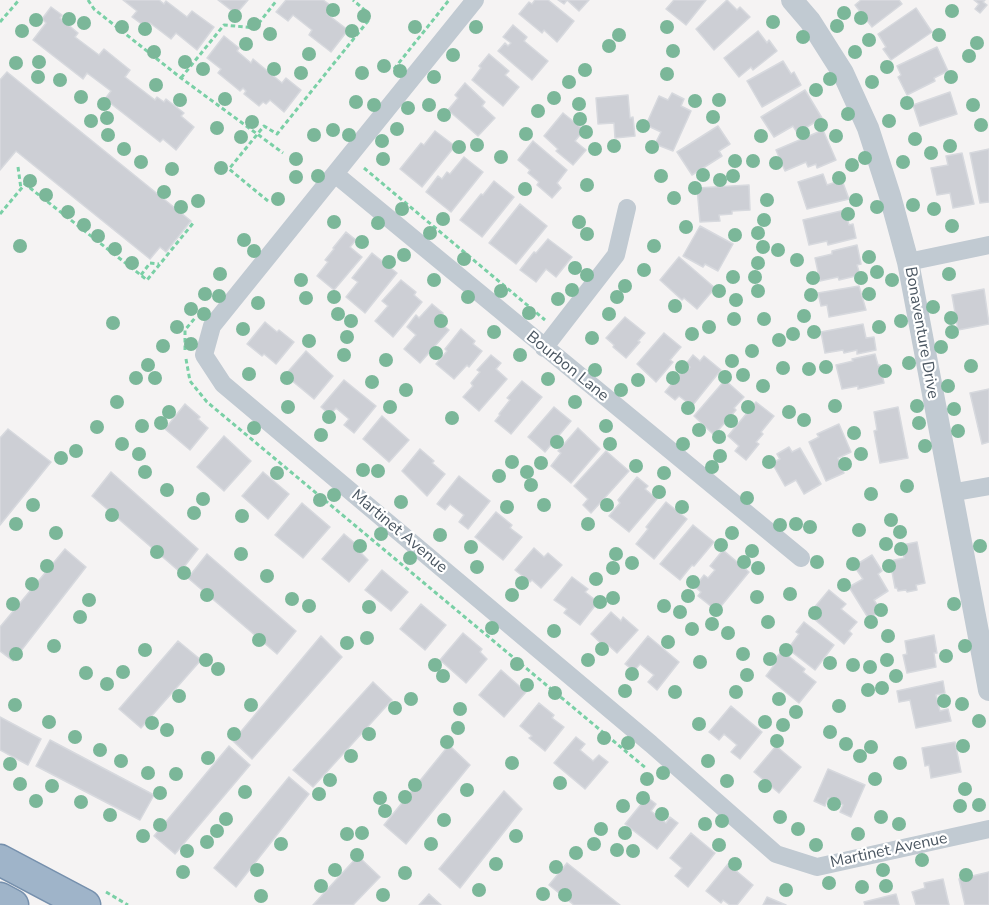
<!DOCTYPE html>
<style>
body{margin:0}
canvas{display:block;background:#f5f3f3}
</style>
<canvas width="989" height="905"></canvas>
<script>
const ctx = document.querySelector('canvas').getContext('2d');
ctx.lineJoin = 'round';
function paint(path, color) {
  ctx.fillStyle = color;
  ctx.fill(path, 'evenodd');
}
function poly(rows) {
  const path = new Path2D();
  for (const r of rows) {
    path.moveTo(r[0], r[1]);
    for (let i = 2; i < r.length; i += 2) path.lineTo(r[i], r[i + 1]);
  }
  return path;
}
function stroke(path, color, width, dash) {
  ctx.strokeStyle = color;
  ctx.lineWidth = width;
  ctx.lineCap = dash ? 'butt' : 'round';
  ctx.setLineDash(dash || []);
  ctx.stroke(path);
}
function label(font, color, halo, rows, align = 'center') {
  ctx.font = font + ' "Nunito Sans",sans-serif';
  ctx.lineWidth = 4.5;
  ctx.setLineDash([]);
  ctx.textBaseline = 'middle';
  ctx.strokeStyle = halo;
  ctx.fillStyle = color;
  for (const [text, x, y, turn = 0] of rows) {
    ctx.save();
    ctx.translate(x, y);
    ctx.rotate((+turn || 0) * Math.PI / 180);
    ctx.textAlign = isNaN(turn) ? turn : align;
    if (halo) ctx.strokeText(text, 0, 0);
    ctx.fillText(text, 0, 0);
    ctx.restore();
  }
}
const building = poly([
 [123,0,159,0,164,4,166,1,187,17,192,11,214,27,197,50,176,33,171,39,150,23,147,28,132,17,137,11,123,0],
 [218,0,248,0,236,14,218,0],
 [286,0,323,0,333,7,327,14,348,30,331,52,309,35,312,30,293,15,288,21,276,12,286,0],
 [535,0,548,0,574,21,557,42,544,30,542,33,519,14,529,2,532,4,535,0],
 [558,0,589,0,579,11,567,0,564,4,558,0],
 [674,0,706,0,686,25,666,9,674,0],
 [727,0,737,10,740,7,750,17,714,50,696,29,727,0],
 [861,0,899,0,902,4,872,27,855,5,861,0],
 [974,0,985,0,983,2,987,5,980,13,975,9,979,4,974,0],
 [51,7,62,15,60,18,78,33,75,37,99,55,104,49,130,70,125,77,155,100,157,97,164,102,166,99,184,113,181,116,194,127,176,150,163,139,160,142,105,99,111,91,87,73,83,79,33,40,46,23,42,19,51,7],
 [916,8,932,32,891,60,883,49,886,47,878,34,916,8],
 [513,25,527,37,524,41,548,61,532,80,498,51,505,43,508,46,511,43,503,37,513,25],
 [758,31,767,43,769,40,777,51,753,70,751,67,739,77,724,58,758,31],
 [224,36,239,48,237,51,251,63,253,59,282,83,286,78,301,90,284,112,270,100,266,104,263,102,259,106,244,94,246,91,243,88,240,91,218,73,221,69,207,58,224,36],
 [937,47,948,71,934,78,935,81,907,95,898,77,901,75,897,66,937,47],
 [489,54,509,71,505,75,519,87,503,106,472,80,481,68,479,66,489,54],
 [783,61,791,74,794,72,801,85,762,107,747,81,783,61],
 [7,72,191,221,166,252,160,247,150,259,16,151,0,170,0,80,7,72],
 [465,83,485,102,482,106,495,118,478,136,448,110,458,98,455,95,465,83],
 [805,90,822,118,797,133,793,126,774,137,761,117,805,90],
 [950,92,957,114,920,126,913,105,950,92],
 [672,93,684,99,681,106,691,111,673,151,655,144,661,132,646,125,659,96,668,100,672,93],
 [628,95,630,118,633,117,635,136,615,138,614,123,598,124,596,98,628,95],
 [563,113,584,130,575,141,586,150,573,165,556,151,558,149,544,136,563,113],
 [718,126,730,144,719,151,722,156,692,175,677,152,718,126],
 [823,130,836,160,817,168,816,164,808,167,806,162,785,171,776,150,823,130],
 [435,131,455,146,422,187,400,169,421,143,424,145,435,131],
 [533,141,567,170,557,183,561,188,552,198,537,185,539,182,528,173,530,170,518,160,533,141],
 [989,149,989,202,980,203,970,153,989,149],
 [962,153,974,204,953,208,950,193,937,195,931,168,948,165,946,156,962,153],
 [464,157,483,172,451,212,426,192,438,176,442,179,447,172,450,174,464,157],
 [823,174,827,185,842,180,849,199,807,209,798,182,823,174],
 [494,181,514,197,482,237,460,220,481,194,483,195,494,181],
 [749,185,750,210,732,211,732,214,719,215,720,221,700,222,697,188,749,185],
 [520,204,547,226,516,264,489,243,520,204],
 [845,210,849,225,853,224,856,238,828,245,827,241,809,245,803,220,845,210],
 [700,226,733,244,718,271,705,264,703,267,683,256,700,226],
 [346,232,356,240,350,247,362,257,334,290,317,276,328,262,325,260,334,249,333,248,346,232],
 [548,239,572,257,556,277,546,269,536,282,520,270,534,252,536,253,548,239],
 [857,245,861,264,857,265,860,275,839,280,838,277,820,281,815,258,832,254,832,251,857,245],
 [372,253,397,273,365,313,346,297,358,282,352,278,372,253],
 [679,257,715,288,697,309,684,298,682,300,660,280,679,257],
 [401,280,416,292,414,295,422,302,393,337,375,321,388,306,382,301,401,280],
 [859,286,866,310,829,317,827,305,821,306,818,293,859,286],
 [984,289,989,324,958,330,952,295,984,289],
 [432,304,443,313,437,320,449,330,420,363,404,349,416,335,407,327,416,315,419,318,432,304],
 [625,317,645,333,638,341,640,342,626,358,613,347,614,345,606,338,625,317],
 [265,322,277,332,279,330,294,342,276,364,264,354,262,356,247,344,265,322],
 [863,324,866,338,874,337,876,350,857,354,857,350,844,353,843,350,825,353,821,332,863,324],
 [461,329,475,341,473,344,482,351,469,367,467,365,454,379,436,364,447,351,445,349,461,329],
 [664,333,681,347,670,360,673,362,656,382,637,364,664,333],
 [306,351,333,376,314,399,285,375,306,351],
 [875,354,878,365,880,365,884,383,858,389,858,386,842,389,836,365,853,361,852,359,875,354],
 [491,355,501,363,496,369,507,379,479,411,463,397,473,386,471,383,480,372,477,370,491,355],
 [693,355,700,361,704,356,721,370,692,406,679,396,675,400,665,392,684,369,687,371,690,367,686,364,693,355],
 [344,380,376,406,354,433,344,425,349,419,336,408,330,415,321,407,344,380],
 [725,380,744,397,734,408,736,410,714,435,694,416,725,380],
 [522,381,542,397,511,434,495,421,500,415,499,414,510,400,507,398,522,381],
 [989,389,989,442,982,444,970,393,989,389],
 [756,402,774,416,761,432,763,434,756,442,759,444,746,460,735,451,739,446,728,436,756,402],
 [185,404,200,417,198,419,208,428,190,450,165,429,185,404],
 [554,407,571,421,545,452,528,437,554,407],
 [898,407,908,458,880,463,874,431,877,430,874,412,898,407],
 [382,416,409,440,389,462,363,439,382,416],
 [839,424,851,452,838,458,844,473,826,481,809,442,819,437,817,434,839,424],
 [578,428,600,449,571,483,551,466,561,453,558,451,578,428],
 [8,429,51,462,0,525,0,438,8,429],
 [224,436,251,461,224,491,197,467,224,436],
 [789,447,792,452,800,448,821,484,804,494,796,480,785,486,772,463,780,459,777,454,789,447],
 [420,449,434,461,432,463,445,474,427,496,402,471,420,449],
 [606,451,629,471,591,513,583,505,588,499,574,486,606,451],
 [111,472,198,549,180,572,92,496,111,472],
 [263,472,289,494,268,519,242,496,263,472],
 [459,476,490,501,468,529,459,522,464,515,450,504,445,510,437,504,459,476],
 [637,477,648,486,645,489,657,499,629,532,609,516,620,503,618,500,637,477],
 [666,502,687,519,654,559,636,544,648,529,646,527,666,502],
 [302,503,330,527,303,558,275,535,302,503],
 [496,512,512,525,510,528,522,537,503,560,475,537,496,512],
 [693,525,714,542,694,566,692,565,680,580,660,564,693,525],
 [344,534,363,550,361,553,368,560,349,582,322,559,344,534],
 [917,542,925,583,916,585,917,590,907,592,906,590,898,591,897,588,895,588,890,561,904,558,902,545,917,542],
 [534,548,544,557,548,553,562,565,541,588,532,580,530,582,515,570,534,548],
 [65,549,86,567,13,661,0,651,0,627,65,549],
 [723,550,749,572,717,611,698,596,701,592,695,587,704,575,708,578,715,570,710,566,723,550],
 [207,554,296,631,277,654,188,578,207,554],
 [872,555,882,571,878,574,888,591,874,600,879,608,879,612,871,617,867,616,849,587,863,579,854,566,872,555],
 [382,570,408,592,391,611,365,590,382,570],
 [572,577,588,589,585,592,598,602,580,625,564,613,567,609,554,600,572,577],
 [829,590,846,604,841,609,857,622,849,631,852,634,844,644,814,619,819,613,813,609,829,590],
 [421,604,446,625,425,650,400,629,421,604],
 [611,612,621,621,623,617,638,630,617,653,607,644,605,647,591,634,611,612],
 [804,622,834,645,815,670,788,649,799,634,796,632,804,622],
 [463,633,482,649,480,652,487,659,466,683,440,660,463,633],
 [934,635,937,653,934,653,936,667,907,673,903,655,907,654,905,641,934,635],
 [321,636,342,657,252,759,233,741,321,636],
 [648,636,679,662,657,690,648,682,654,675,640,664,634,671,625,664,648,636],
 [178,641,201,660,141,728,119,709,178,641],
 [782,651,805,669,803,672,816,682,799,703,766,676,775,664,773,661,782,651],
 [501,670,526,692,504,717,479,695,501,670],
 [943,681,945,693,936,695,940,711,948,709,951,721,916,728,910,700,899,702,897,691,943,681],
 [373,682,392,700,313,787,293,770,373,682],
 [539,703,554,715,552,718,564,727,545,751,529,738,532,736,520,726,539,703],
 [731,706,762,732,740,759,731,752,737,745,724,734,719,740,709,732,731,706],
 [0,717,41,739,28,765,0,750,0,717],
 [576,737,585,744,580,750,593,761,599,755,608,762,585,789,554,763,576,737],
 [50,740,154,795,140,820,36,766,50,740],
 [955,742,961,772,931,778,929,765,925,766,922,748,955,742],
 [449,745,470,765,406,844,384,825,449,745],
 [229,746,250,765,175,854,154,836,229,746],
 [776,746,801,767,779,793,754,772,776,746],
 [828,769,865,785,851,817,840,812,843,805,828,798,825,806,814,801,828,769],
 [289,777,309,794,236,887,214,868,289,777],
 [504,791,522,809,460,888,439,869,504,791],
 [647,797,656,804,651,811,666,823,670,817,678,823,657,849,625,824,647,797],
 [691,833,715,853,688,887,675,876,682,868,670,858,691,833],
 [358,856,380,877,353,905,313,905,358,856],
 [567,863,620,905,574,905,549,885,567,863],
 [728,864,753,885,737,905,730,905,723,900,721,903,706,891,728,864],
 [989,872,989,905,965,905,959,879,989,872],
 [943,879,949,905,916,905,912,892,925,888,924,883,943,879],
 [429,894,441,905,419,905,429,894],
 [896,894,899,905,865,905,864,902,896,894],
 [767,897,786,905,763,905,767,897]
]);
paint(building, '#cdcfd5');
stroke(building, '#d7d9de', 1.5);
const trunk = poly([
 [0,860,85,905],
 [0,898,13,905]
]);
stroke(trunk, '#7690ad', 33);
stroke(poly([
 [88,0,94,9,181,78,283,153],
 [0,22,19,0],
 [394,69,449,0],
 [181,78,224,25,255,28,277,0],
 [18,167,21,189],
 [364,168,545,320],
 [268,201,229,169,264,126,277,134,368,21,368,13,353,0],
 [0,214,25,184,147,280,194,222],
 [141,275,150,263,159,264],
 [185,350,185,330,195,318],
 [186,359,190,381,207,402,647,769],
 [106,892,128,905]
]), '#7ad0a6', 3, [4.5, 3]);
stroke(poly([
 [475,0,212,326,204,355,223,384,651,744,776,854,817,867,989,829],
 [335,174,801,558],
 [908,262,989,245],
 [544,348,616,255,627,208],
 [950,493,989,486]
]), '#c1cad2', 18);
stroke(poly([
 [792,0,810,21,843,73,868,128,890,196,908,262,989,690]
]), '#c1cad2', 22);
stroke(trunk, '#9fb4c9', 30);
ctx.fillStyle = '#7bb799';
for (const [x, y] of [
 [333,10],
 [952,11],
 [844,13],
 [235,16],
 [364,16],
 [861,18],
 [69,19],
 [36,20],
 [773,22],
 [84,23],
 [254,24],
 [837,26],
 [122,27],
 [415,27],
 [476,27],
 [667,27],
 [145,29],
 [22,31],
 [352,31],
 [270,34],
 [619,35],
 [939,35],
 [803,37],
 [869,40],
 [977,43],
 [246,44],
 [609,46],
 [673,51],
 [154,52],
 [855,52],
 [309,54],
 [453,55],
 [969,56],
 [39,62],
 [185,62],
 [16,63],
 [384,66],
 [887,67],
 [203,69],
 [274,69],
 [585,70],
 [400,71],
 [301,73],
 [362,73],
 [667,74],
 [38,77],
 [434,77],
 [951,77],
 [830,79],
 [60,80],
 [569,82],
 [872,82],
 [156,85],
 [816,90],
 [81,97],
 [554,98],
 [225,99],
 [180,100],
 [719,100],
 [695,101],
 [356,102],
 [907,103],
 [104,104],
 [579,104],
 [374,105],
 [429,105],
 [973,105],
 [408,108],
 [538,111],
 [848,114],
 [444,115],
 [713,117],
 [107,118],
 [580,119],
 [91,121],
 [889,121],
 [252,122],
 [821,125],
 [981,125],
 [643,126],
 [217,128],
 [397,129],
 [333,130],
 [586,132],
 [803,133],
 [526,134],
 [108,135],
 [314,135],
 [349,135],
 [761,136],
 [836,136],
 [241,137],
 [915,139],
 [382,141],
 [477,145],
 [614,146],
 [950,146],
 [459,147],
 [652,147],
 [124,149],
 [595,149],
 [931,153],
 [501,157],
 [865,158],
 [296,159],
 [383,159],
 [735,161],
 [753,161],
 [141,162],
 [903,162],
 [776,163],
 [852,165],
 [221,168],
 [172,169],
 [703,175],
 [318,176],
 [661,176],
 [733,176],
 [296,177],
 [839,178],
 [720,180],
 [30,181],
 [587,185],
 [695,188],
 [525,189],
 [164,192],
 [46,195],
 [674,198],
 [278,199],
 [767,200],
 [856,200],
 [198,201],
 [913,205],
 [181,207],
 [877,207],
 [402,209],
 [934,209],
 [68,212],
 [848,214],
 [443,219],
 [764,220],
 [334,222],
 [579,222],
 [378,223],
 [84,225],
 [952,226],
 [686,227],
 [430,233],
 [758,233],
 [587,234],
 [735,235],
 [98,236],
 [244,240],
 [362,242],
 [20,246],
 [654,246],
 [763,247],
 [115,249],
 [778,250],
 [254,251],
 [404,255],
 [869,257],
 [464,259],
 [797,260],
 [389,262],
 [132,263],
 [758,263],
 [575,268],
 [644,270],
 [877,272],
 [220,274],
 [949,274],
 [587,275],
 [733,277],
 [755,277],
 [813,278],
 [861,278],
 [301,280],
 [434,280],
 [892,280],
 [625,286],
 [572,290],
 [501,291],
 [719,291],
 [758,291],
 [205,294],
 [869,294],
 [811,295],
 [219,296],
 [334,297],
 [468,297],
 [617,297],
 [306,298],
 [558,299],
 [736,300],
 [258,303],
 [675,306],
 [933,307],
 [191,309],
 [529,313],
 [204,314],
 [338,314],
 [609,314],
 [804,316],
 [951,318],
 [734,319],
 [764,319],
 [351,321],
 [441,321],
 [901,321],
 [113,323],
 [177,327],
 [709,327],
 [879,327],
 [243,329],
 [494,332],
 [814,332],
 [952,332],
 [692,334],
 [793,334],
 [347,337],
 [592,338],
 [779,340],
 [309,341],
 [191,344],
 [163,346],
 [941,347],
 [752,351],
 [436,353],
 [344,355],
 [520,355],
 [386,360],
 [732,361],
 [909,363],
 [148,365],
 [971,366],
 [682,367],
 [826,367],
 [783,368],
 [809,369],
 [595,370],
 [885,371],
 [249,374],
 [743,375],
 [725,377],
 [136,378],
 [155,378],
 [287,378],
 [673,378],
 [548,379],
 [638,380],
 [372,382],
 [763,386],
 [948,386],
 [406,390],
 [621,390],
 [117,402],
 [575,402],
 [835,406],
 [917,406],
 [288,407],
 [390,407],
 [748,407],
 [688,408],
 [954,409],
 [169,412],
 [789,412],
 [329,417],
 [452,418],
 [804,420],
 [731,421],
 [161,423],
 [919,423],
 [142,426],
 [606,426],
 [97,427],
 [254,428],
 [699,430],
 [958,431],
 [854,433],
 [321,435],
 [719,437],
 [557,442],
 [122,444],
 [610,444],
 [683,444],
 [925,446],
 [76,451],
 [139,454],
 [861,454],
 [720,456],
 [61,458],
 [512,462],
 [769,462],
 [541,463],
 [845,464],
 [636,466],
 [712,467],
 [363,470],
 [378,471],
 [145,472],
 [527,472],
 [277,473],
 [664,473],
 [499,476],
 [531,485],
 [907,486],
 [167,490],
 [659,492],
 [871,494],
 [334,495],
 [747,498],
 [203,499],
 [320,500],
 [401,502],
 [33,505],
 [544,505],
 [607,505],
 [507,507],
 [682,507],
 [194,513],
 [112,515],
 [242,516],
 [891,520],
 [16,524],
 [588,524],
 [796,524],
 [780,525],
 [810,527],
 [859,530],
 [900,532],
 [56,533],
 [732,533],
 [381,534],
 [440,535],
 [886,544],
 [721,545],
 [360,546],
 [980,546],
 [471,547],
 [901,549],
 [752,551],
 [157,552],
 [241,554],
 [616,554],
 [410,558],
 [744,562],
 [817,562],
 [632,563],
 [853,564],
 [47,566],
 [889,566],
 [477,567],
 [613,568],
 [758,568],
 [184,573],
 [267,576],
 [596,579],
 [693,582],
 [522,583],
 [32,584],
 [844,585],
 [790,594],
 [207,595],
 [512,595],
 [688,596],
 [757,597],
 [613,598],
 [292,599],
 [89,600],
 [600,602],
 [13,604],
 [954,604],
 [309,606],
 [664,606],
 [369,607],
 [716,610],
 [881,610],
 [680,612],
 [815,613],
 [80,617],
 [768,622],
 [871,622],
 [712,624],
 [492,628],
 [692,629],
 [554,631],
 [728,633],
 [888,636],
 [367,638],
 [259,640],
 [668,642],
 [347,643],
 [54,646],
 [965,646],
 [602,649],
 [145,650],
 [786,650],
 [16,654],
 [743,654],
 [946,656],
 [770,659],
 [206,660],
 [588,660],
 [887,660],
 [700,662],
 [830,663],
 [517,664],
 [435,665],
 [853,665],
 [870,667],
 [218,669],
 [123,672],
 [86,673],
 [632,674],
 [747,675],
 [443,676],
 [896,676],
 [107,684],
 [527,685],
 [882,688],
 [868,690],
 [625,691],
 [675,692],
 [736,692],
 [555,693],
 [179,696],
 [411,699],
 [779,699],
 [944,701],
 [962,704],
 [15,705],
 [251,705],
 [839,706],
 [395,708],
 [460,709],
 [796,712],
 [979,721],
 [49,722],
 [765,722],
 [152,723],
 [699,724],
 [783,725],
 [458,728],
 [167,730],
 [830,732],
 [234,734],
 [369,734],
 [75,737],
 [604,738],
 [777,741],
 [447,742],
 [628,743],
 [846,744],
 [963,746],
 [871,747],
 [100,750],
 [351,756],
 [860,756],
 [208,758],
 [121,761],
 [708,761],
 [512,763],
 [900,763],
 [10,764],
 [148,773],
 [663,773],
 [176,774],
 [647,779],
 [875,779],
 [330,780],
 [727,781],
 [560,783],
 [20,784],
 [415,785],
 [52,786],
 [765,786],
 [965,789],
 [467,790],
 [245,792],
 [160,793],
 [319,794],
 [405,797],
 [380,798],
 [643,798],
 [36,801],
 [81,802],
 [834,804],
 [979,805],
 [623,806],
 [960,806],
 [385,811],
 [662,814],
 [110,815],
 [780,817],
 [881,817],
 [226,819],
 [444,820],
 [722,821],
 [705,824],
 [899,824],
 [160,825],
 [601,829],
 [798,829],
 [217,831],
 [362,833],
 [625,833],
 [347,834],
 [858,834],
 [143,836],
 [516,836],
 [207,842],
 [281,844],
 [431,844],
 [594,844],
 [719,845],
 [816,845],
 [617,850],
 [187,851],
 [633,851],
 [576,853],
 [357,855],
 [922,860],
 [496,864],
 [735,864],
 [556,867],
 [257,870],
 [335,870],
 [883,870],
 [183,872],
 [405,873],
 [966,875],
 [829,883],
 [321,886],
 [886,886],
 [862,887],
 [479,890],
 [786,890],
 [543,894],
 [383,895],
 [565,895],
 [261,896]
]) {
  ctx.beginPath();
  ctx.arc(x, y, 7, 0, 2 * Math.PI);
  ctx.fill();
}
label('16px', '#4a5661', '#fff', [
 ["Bonaventure Drive",921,333,80],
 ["Bourbon Lane",567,367,39],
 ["Martinet Avenue",399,532,40],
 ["Martinet Avenue",889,851,-12]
]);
</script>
